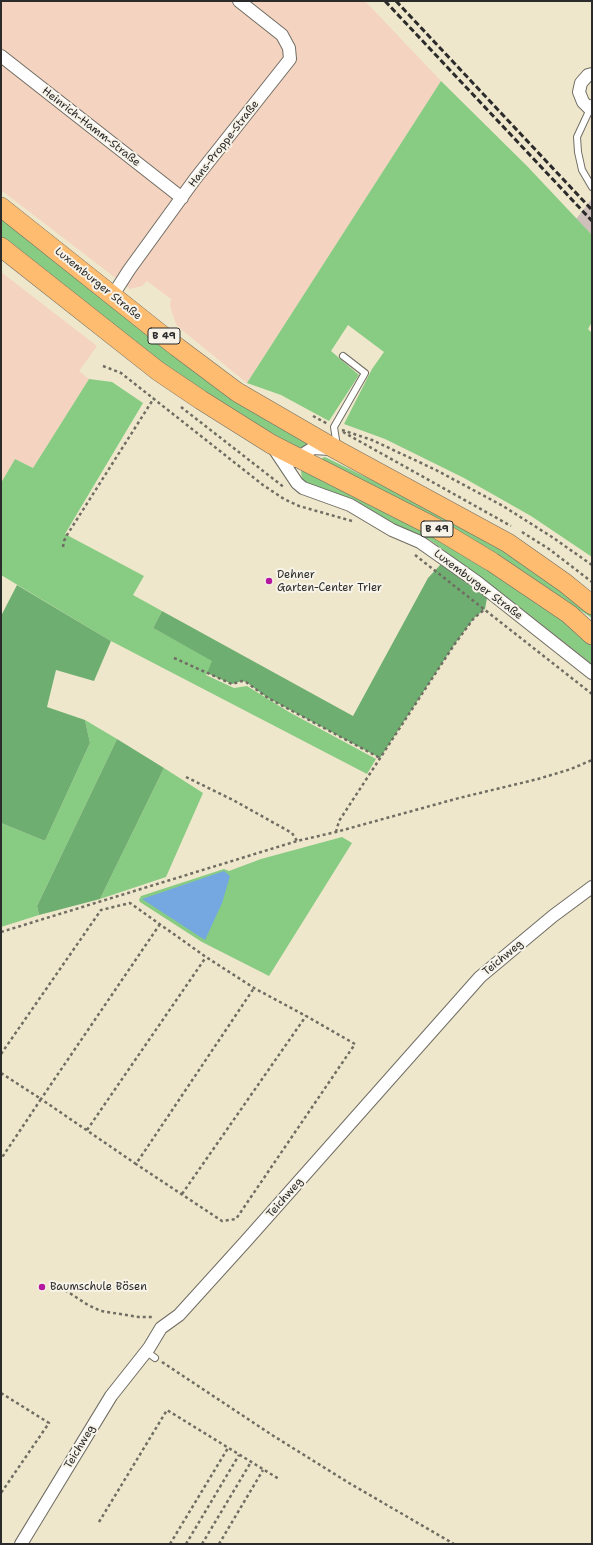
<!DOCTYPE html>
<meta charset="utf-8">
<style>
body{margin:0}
#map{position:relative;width:593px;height:1545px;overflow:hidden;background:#efe7cc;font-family:"Shantell Sans",sans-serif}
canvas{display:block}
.frame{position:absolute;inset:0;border:2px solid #2b2b2b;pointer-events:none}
</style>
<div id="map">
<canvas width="593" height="1545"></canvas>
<div class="frame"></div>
</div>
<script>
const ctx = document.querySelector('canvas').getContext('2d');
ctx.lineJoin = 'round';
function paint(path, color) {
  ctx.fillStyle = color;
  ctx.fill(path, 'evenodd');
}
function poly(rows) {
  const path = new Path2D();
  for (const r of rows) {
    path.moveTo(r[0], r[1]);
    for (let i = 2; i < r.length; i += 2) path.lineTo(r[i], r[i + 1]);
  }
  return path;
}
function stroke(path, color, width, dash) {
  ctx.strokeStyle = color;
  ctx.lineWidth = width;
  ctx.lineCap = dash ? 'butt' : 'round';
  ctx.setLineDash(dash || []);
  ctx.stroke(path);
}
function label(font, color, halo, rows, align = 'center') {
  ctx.font = font + ' "Shantell Sans",sans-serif';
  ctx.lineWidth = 4;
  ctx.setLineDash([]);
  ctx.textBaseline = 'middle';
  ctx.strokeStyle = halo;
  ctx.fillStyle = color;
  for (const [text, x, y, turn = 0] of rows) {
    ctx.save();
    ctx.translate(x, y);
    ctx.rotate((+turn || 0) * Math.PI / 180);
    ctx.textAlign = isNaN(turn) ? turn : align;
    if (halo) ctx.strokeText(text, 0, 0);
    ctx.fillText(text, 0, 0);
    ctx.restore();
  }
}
paint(poly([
 [1,1,365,1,441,81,247,383,177,326,172,313,170,305,171,299,147,281,142,286,130,289,1,190],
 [1,272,97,346,79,371,89,379,33,468,15,459,1,483]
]), '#f4d3c0');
paint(poly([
 [591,200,592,201,592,235,576,219]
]), '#d0c0bc');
paint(poly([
 [441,81,527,166,592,235,592,322,588,329,592,333,592,557,531,516,464,478,385,439,344,424,372,369,384,352,348,325,331,351,359,375,329,421,281,395,247,383],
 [1,218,315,444,299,448,219,404,187,382,1,238],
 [89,379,112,382,143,403,65,534,144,576,133,595,162,611,153,628,213,661,206,675,234,688,247,686,289,712,376,759,367,774,111,641,1,575,1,483,15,459,33,468],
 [325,457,492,539,592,611,592,618,572,605,323,460,322,458],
 [303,467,307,467,507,578,592,642,592,664,499,591,430,540,402,529,354,502,311,486,302,479,301,472],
 [85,720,117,739,37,906,39,915,1,927,1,823,45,841,90,743],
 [164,768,203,793,166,877,100,899],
 [342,837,352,843,269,976,202,942,140,902,139,900,141,896,224,869,229,871,261,859]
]), '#88cb83');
paint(poly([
 [441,564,487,598,485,609,474,618,454,645,380,758,268,698,246,682,242,681,232,684,207,673,212,661,153,628,162,611,353,716,428,578],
 [17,585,111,641,94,681,56,670,47,707,85,720,90,743,45,841,1,823,1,616],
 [117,739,164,768,100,899,39,915,37,906]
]), '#6eaf71');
paint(poly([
 [224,871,230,876,222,903,205,940,142,899]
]), '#75a8e1');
const lane = poly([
 [590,109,577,137,578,152,582,170,592,187],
 [337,446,334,427,365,373,343,356],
 [147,1352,155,1358]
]);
const street = poly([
 [1,56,182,198],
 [592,74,588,75,581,83,579,92,583,102,590,109,592,106],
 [113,295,129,270,195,179,290,59,289,48,282,35,239,1],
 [273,447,297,483,303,488,350,505,392,530,420,542,477,582,592,673],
 [296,461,299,457,313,448,330,449],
 [21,1544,111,1396,149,1348,161,1328,179,1315,246,1241,480,977,553,916,592,887]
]);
const primary = poly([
 [1,207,177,347,237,392,337,450,508,543,565,583,592,605],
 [1,247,158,371,201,400,271,444,434,527,492,562,569,614,592,635]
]);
stroke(lane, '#706d63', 8);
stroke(street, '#706d63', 14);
stroke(primary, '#706d63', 20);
stroke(poly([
 [103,366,121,373,263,485,284,499,299,506,352,521],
 [181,407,285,488],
 [313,416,328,424],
 [342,430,372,440,436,470,503,506,552,537,592,565],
 [343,432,511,526],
 [522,532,549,549,592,582],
 [63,547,64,541,67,535,154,398],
 [415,555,592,694],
 [174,658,232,684,242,681,246,682,268,698,380,758],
 [186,777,233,800,292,833,297,841],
 [336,832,339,821,454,645,474,618,485,609],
 [160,924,41,1099,136,1164,254,988],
 [1,932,297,841,336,832,459,798,538,779,571,769,592,760],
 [1,1054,101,910,130,903,206,957,254,988,306,1016,355,1044,236,1219,222,1221,136,1164],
 [1,1073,41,1099,1,1159],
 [87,1130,206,957],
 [182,1194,306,1016],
 [65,1290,88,1305,101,1311,139,1317,153,1317],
 [162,1362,272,1435,349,1483,454,1544],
 [1,1393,49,1423,1,1493],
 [99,1522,167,1410,279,1479],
 [170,1544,228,1448],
 [186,1544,239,1455],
 [202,1544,251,1462],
 [219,1544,263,1470]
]), '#706d63', 2.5, [3, 3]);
stroke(lane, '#fff', 6);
stroke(street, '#fff', 12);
stroke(primary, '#fdbc6f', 19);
stroke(poly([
 [385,1,592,221],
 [396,1,592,210]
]), '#2b2b2b', 3, [6, 3]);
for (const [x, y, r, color] of [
 [269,581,4,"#b5179e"],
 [42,1287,4,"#b5179e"]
]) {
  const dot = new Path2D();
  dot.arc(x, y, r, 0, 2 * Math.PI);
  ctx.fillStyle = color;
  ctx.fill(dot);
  stroke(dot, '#f7f3e8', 1.5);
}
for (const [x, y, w] of [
 [164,336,32],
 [437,529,32]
]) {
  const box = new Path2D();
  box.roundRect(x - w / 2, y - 8, w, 16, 3);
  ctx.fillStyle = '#f7f3e8';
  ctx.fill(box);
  stroke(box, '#2b2b2b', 1);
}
label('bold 10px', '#2b2b2b', null, [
 ["B 49",164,336],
 ["B 49",437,529]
]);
label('11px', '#2b2b2b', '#f7f3e8', [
 ["Heinrich-Hamm-Straße",91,127,38],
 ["Hans-Proppe-Straße",224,144,-52],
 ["Luxemburger Straße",98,284,39],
 ["Luxemburger Straße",478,585,37],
 ["Teichweg",503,958,-40],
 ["Teichweg",285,1198,-49],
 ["Teichweg",80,1447,-59]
]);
label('11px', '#2b2b2b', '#f7f3e8', [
 ["Dehner",277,575],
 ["Garten-Center Trier",277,588],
 ["Baumschule Bösen",50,1287]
], 'left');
</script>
